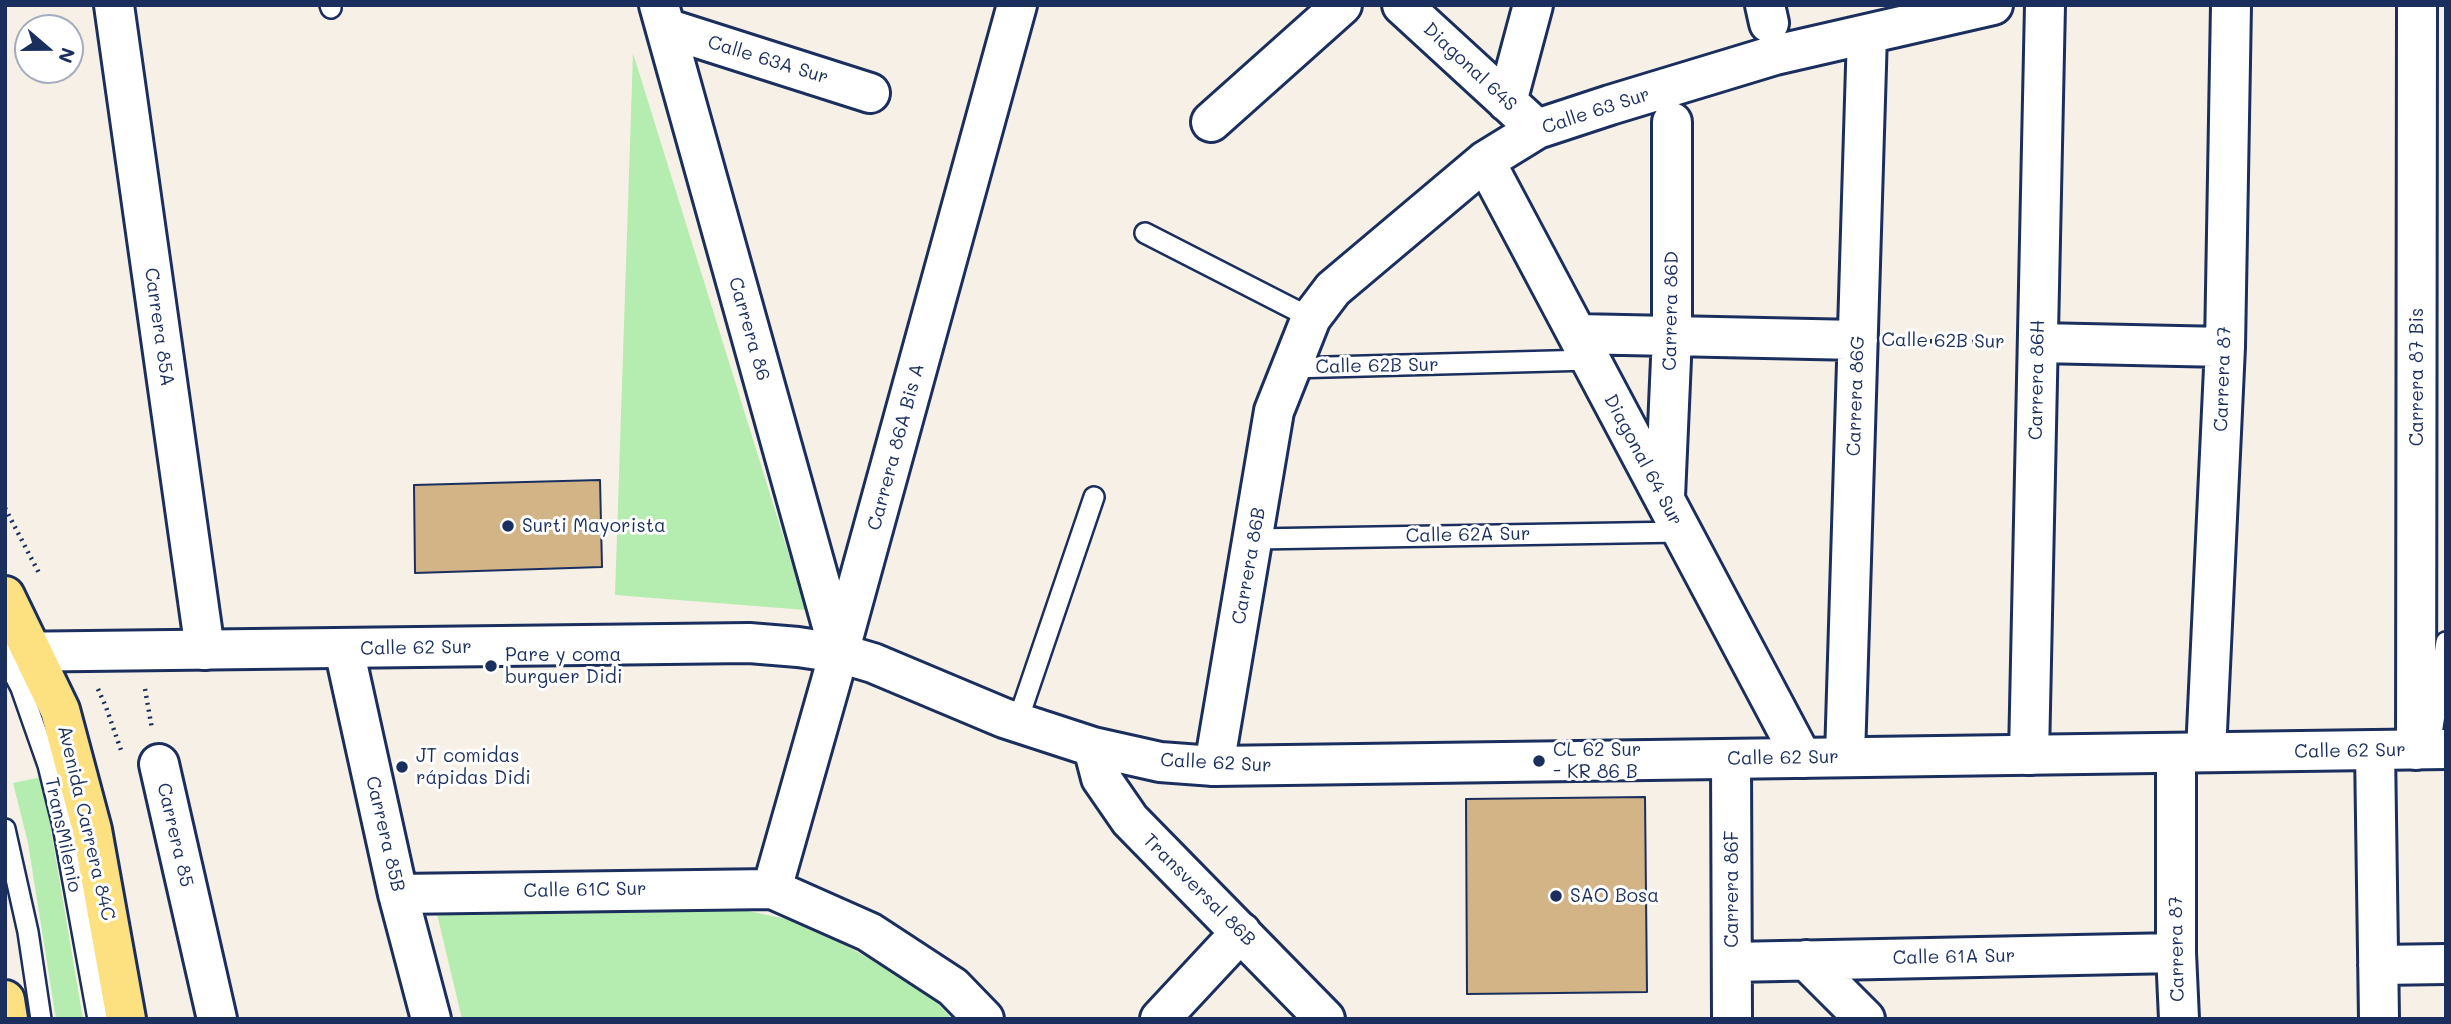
<!DOCTYPE html>
<meta charset="utf-8">
<style>
body{margin:0}
#map{position:relative;width:2451px;height:1024px;overflow:hidden;background:#f6f0e7;font-family:Mali,sans-serif}
canvas{display:block}
.frame{position:absolute;inset:0;border:7px solid #1b2f5e;pointer-events:none}
.north{position:absolute;left:14px;top:14px;width:70px;height:70px;box-sizing:border-box;background:#fff;border:2px solid #a4acbf;border-radius:50%;rotate:110deg;font-size:19px;font-weight:700;line-height:28px;text-align:center;color:#1b2f5e}
.north::after{content:'';display:block;margin:auto;width:24px;height:32px;background:#1b2f5e;clip-path:polygon(50% 0,100% 100%,50% 72%,0 100%)}
</style>
<div id="map">
<canvas width="2451" height="1024"></canvas>
<div class="frame"></div>
<div class="north">N</div>
</div>
<script>
const ctx = document.querySelector('canvas').getContext('2d');
ctx.lineJoin = 'round';
function paint(path, color) {
  ctx.fillStyle = color;
  ctx.fill(path, 'evenodd');
}
function poly(rows) {
  const path = new Path2D();
  for (const r of rows) {
    path.moveTo(r[0], r[1]);
    for (let i = 2; i < r.length; i += 2) path.lineTo(r[i], r[i + 1]);
  }
  return path;
}
function stroke(path, color, width, dash) {
  ctx.strokeStyle = color;
  ctx.lineWidth = width;
  ctx.lineCap = dash ? 'butt' : 'round';
  ctx.setLineDash(dash || []);
  ctx.stroke(path);
}
function label(font, color, halo, rows, align = 'center') {
  ctx.font = font + ' Mali,sans-serif';
  ctx.lineWidth = 6;
  ctx.setLineDash([]);
  ctx.textBaseline = 'middle';
  ctx.strokeStyle = halo;
  ctx.fillStyle = color;
  for (const [text, x, y, turn = 0] of rows) {
    ctx.save();
    ctx.translate(x, y);
    ctx.rotate((+turn || 0) * Math.PI / 180);
    ctx.textAlign = isNaN(turn) ? turn : align;
    if (halo) ctx.strokeText(text, 0, 0);
    ctx.fillText(text, 0, 0);
    ctx.restore();
  }
}
paint(poly([
 [633,53,806,610,615,595],
 [42,777,83,1019,56,1019,28,843,13,783],
 [601,907,748,911,801,922,923,987,952,1019,462,1019,437,914]
]), '#b5ecaf');
const building = poly([
 [600,480,602,567,415,573,414,485,600,480],
 [1645,797,1647,992,1467,994,1466,799,1645,797]
]);
paint(building, '#d2b487');
stroke(building, '#1b2f5e', 2);
const lane = poly([
 [330,5,331,8],
 [1145,233,1311,318],
 [1290,368,1590,360],
 [1254,539,1682,532],
 [5,657,21,688,48,765,63,826,98,1019],
 [1017,723,1094,497],
 [2432,734,2446,642],
 [5,829,28,932,41,1019]
]);
const street = poly([
 [114,5,205,650],
 [659,5,839,651],
 [1402,5,1537,129],
 [1765,5,1769,23],
 [666,28,870,93],
 [1507,102,1533,5],
 [1211,122,1342,5],
 [1485,161,1802,758],
 [1577,334,1858,340],
 [2038,343,2225,347],
 [1665,497,1672,336,1672,122],
 [344,649,398,894,431,1019],
 [2375,750,2379,1019],
 [2416,750,2417,5],
 [2206,752,2225,347,2231,5],
 [2176,753,2176,953,2179,1019],
 [2029,755,2045,5],
 [1845,757,1867,34],
 [1731,759,1732,1019],
 [159,764,217,1019],
 [1214,766,1274,411,1311,318,1333,289,1485,161,1537,129,1610,105,1775,55,1993,5],
 [772,889,839,653,1017,5],
 [398,894,772,889,869,932,953,987,984,1019],
 [1806,960,1865,1019],
 [1732,962,2176,953],
 [2378,965,2446,964],
 [1160,1019,1241,932]
]);
const secondary = poly([
 [5,652,749,643,798,647,839,653,873,663,1004,718,1093,747,1160,762,1214,766,2446,749],
 [1093,747,1101,778,1130,820,1325,1019]
]);
const primary = poly([
 [5,596,60,710,92,830,126,1019],
 [5,1000,8,1019]
]);
stroke(lane, '#1b2f5e', 24);
stroke(street, '#1b2f5e', 44);
stroke(secondary, '#1b2f5e', 44);
stroke(primary, '#1b2f5e', 44);
stroke(poly([
 [1895,341,1998,342],
 [5,508,40,575],
 [98,689,106,707,122,753],
 [145,689,152,729]
]), '#1b2f5e', 4.5, [2, 5]);
stroke(lane, '#fff', 19);
stroke(street, '#fff', 38);
stroke(secondary, '#fff', 38);
stroke(primary, '#fde080', 38);
for (const [x, y, r, color] of [
 [508,526,7,"#1b2f5e"],
 [491,666,7,"#1b2f5e"],
 [1539,761,7,"#1b2f5e"],
 [402,767,7,"#1b2f5e"],
 [1556,896,7,"#1b2f5e"]
]) {
  const dot = new Path2D();
  dot.arc(x, y, r, 0, 2 * Math.PI);
  ctx.fillStyle = color;
  ctx.fill(dot);
  stroke(dot, '#fff', 2.5);
}
label('19px', '#1b2f5e', '#fff', [
 ["Calle 63A Sur",768,60,17],
 ["Diagonal 64S",1470,67,43],
 ["Calle 63 Sur",1596,111,-18],
 ["Carrera 86D",1671,311,-89],
 ["Carrera 85A",159,327,82],
 ["Carrera 86",749,329,74],
 ["Calle 62B Sur",1943,341,1],
 ["Calle 62B Sur",1377,366,-1],
 ["Carrera 87 Bis",2417,377,-90],
 ["Carrera 87",2223,379,-88],
 ["Carrera 86H",2037,380,-89],
 ["Carrera 86G",1856,396,-88],
 ["Carrera 86A Bis A",896,447,-75],
 ["Diagonal 64 Sur",1643,460,62],
 ["Calle 62A Sur",1468,535,-1],
 ["Carrera 86B",1249,566,-80],
 ["Calle 62 Sur",416,648,-1],
 ["Calle 62 Sur",2350,751,-1],
 ["Calle 62 Sur",1783,758,-1],
 ["Calle 62 Sur",1216,763,3],
 ["Avenida Carrera 84C",86,823,77],
 ["Carrera 85B",385,834,77],
 ["TransMilenio",63,835,78],
 ["Carrera 85",175,835,77],
 ["Carrera 86F",1732,889,-90],
 ["Calle 61C Sur",585,890,-1],
 ["Transversal 86B",1199,890,45],
 ["Carrera 87",2177,949,-91],
 ["Calle 61A Sur",1954,957,-1]
]);
label('19px', '#1b2f5e', '#fff', [
 ["Surti Mayorista",522,526],
 ["Pare y coma",505,655],
 ["burguer Didi",505,677],
 ["CL 62 Sur",1553,750],
 ["- KR 86 B",1553,772],
 ["JT comidas",416,756],
 ["rápidas Didi",416,778],
 ["SAO Bosa",1570,896]
], 'left');
</script>
